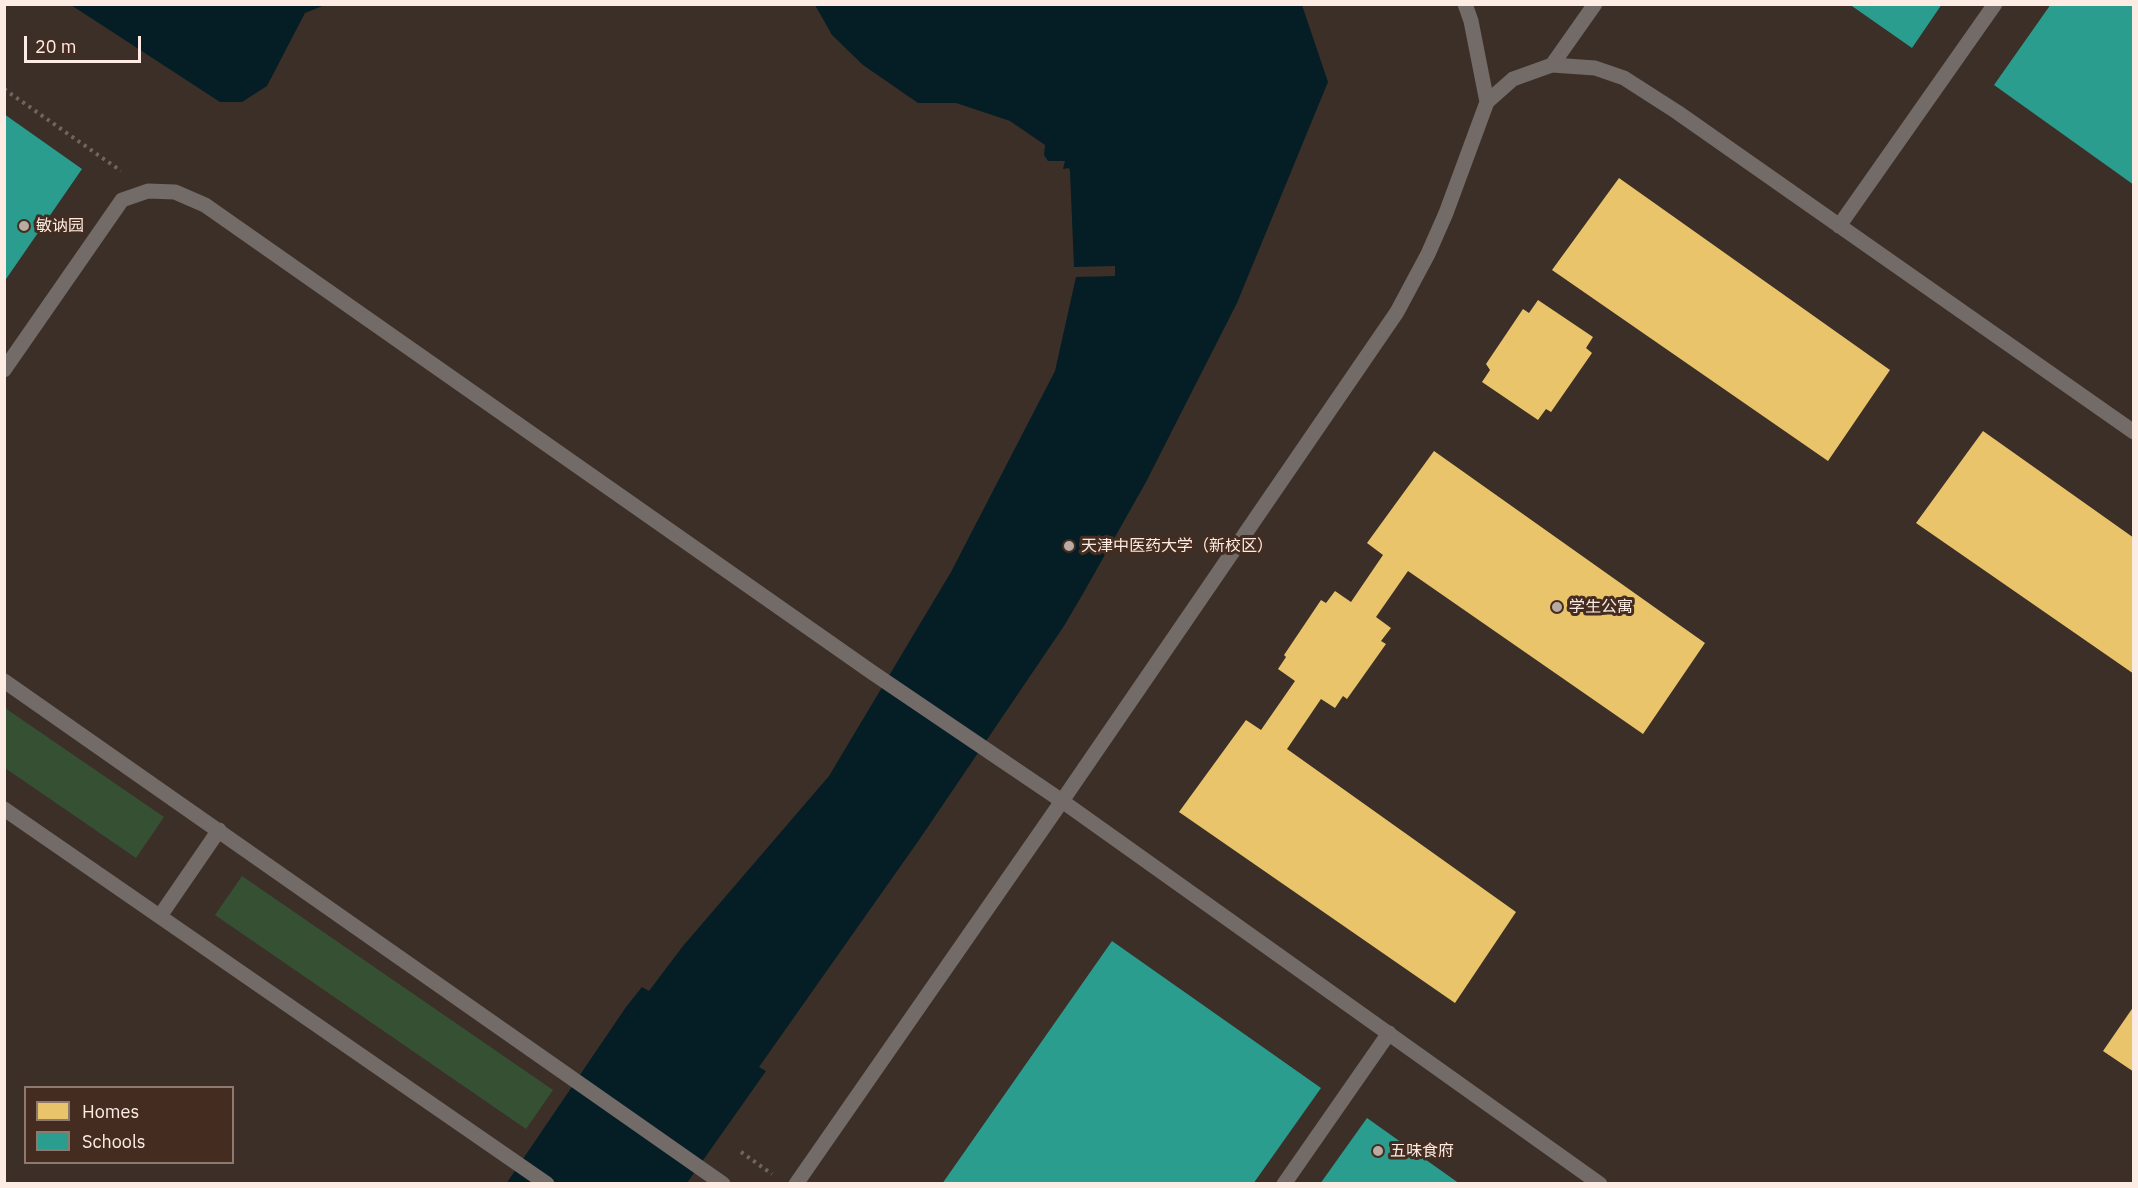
<!DOCTYPE html>
<meta charset="utf-8">
<style>
body{margin:0}
#map{position:relative;width:2138px;height:1188px;overflow:hidden;background:#3c2f28;font-family:"IBM Plex Sans",sans-serif}
canvas{display:block}
.frame{position:absolute;inset:0;border:6px solid #fcece4;pointer-events:none}
.legend{position:absolute;left:24px;top:1086px;width:210px;height:78px;box-sizing:border-box;background:#442c20;border:2px solid #8e796e;margin:0;padding:8px 10px;list-style:none;font-size:18px;color:#fcece4}
.legend li{display:flex;align-items:center;gap:12px;height:30px}
.legend b{width:30px;border:2px solid #8e796e}
.scale{position:absolute;left:24px;top:36px;width:117px;height:27px;box-sizing:border-box;border:3px solid #fcece4;border-top:0;padding-left:8px;font-size:18px;line-height:21px;white-space:nowrap;color:#fcece4;-webkit-text-stroke:4px #442c20;paint-order:stroke}
</style>
<div id="map">
<canvas width="2138" height="1188"></canvas>
<div class="frame"></div>
<ul class="legend">
<li><b style="height:16px;background:#e9c46a"></b>Homes</li>
<li><b style="height:16px;background:#2a9d8f"></b>Schools</li>
</ul>
<div class="scale">20 m</div>
</div>
<script>
const ctx = document.querySelector('canvas').getContext('2d');
ctx.lineJoin = 'round';
function paint(path, color) {
  ctx.fillStyle = color;
  ctx.fill(path, 'evenodd');
}
function poly(rows) {
  const path = new Path2D();
  for (const r of rows) {
    path.moveTo(r[0], r[1]);
    for (let i = 2; i < r.length; i += 2) path.lineTo(r[i], r[i + 1]);
  }
  return path;
}
function stroke(path, color, width, dash) {
  ctx.strokeStyle = color;
  ctx.lineWidth = width;
  ctx.lineCap = dash ? 'butt' : 'round';
  ctx.setLineDash(dash || []);
  ctx.stroke(path);
}
function label(font, color, halo, rows, align = 'center') {
  ctx.font = font + ' "IBM Plex Sans","Noto Sans SC",sans-serif';
  ctx.lineWidth = 6;
  ctx.setLineDash([]);
  ctx.textBaseline = 'middle';
  ctx.strokeStyle = halo;
  ctx.fillStyle = color;
  for (const [text, x, y, turn = 0] of rows) {
    ctx.save();
    ctx.translate(x, y);
    ctx.rotate((+turn || 0) * Math.PI / 180);
    ctx.textAlign = isNaN(turn) ? turn : align;
    if (halo) ctx.strokeText(text, 0, 0);
    ctx.fillText(text, 0, 0);
    ctx.restore();
  }
}
paint(poly([
 [5,708,164,817,136,858,5,768],
 [242,876,553,1090,526,1129,215,915]
]), '#365034');
paint(poly([
 [71,5,325,5,305,13,267,86,242,102,220,102],
 [815,5,1302,5,1328,82,1237,303,1146,482,1084,592,1064,626,919,840,759,1067,766,1071,687,1183,506,1184,626,1007,642,987,649,991,683,946,829,776,951,572,1055,371,1076,277,1115,276,1115,266,1074,267,1070,171,1069,168,1063,169,1065,161,1048,161,1044,155,1045,145,1010,121,956,103,918,103,863,65,832,35]
]), '#051e25');
paint(poly([
 [1619,178,1890,370,1828,461,1552,270],
 [1538,300,1593,337,1586,348,1592,353,1551,412,1546,409,1538,420,1482,382,1490,370,1486,364,1523,309,1529,313],
 [1983,431,2134,538,2134,674,1916,523],
 [1434,451,1705,643,1643,734,1408,571,1376,617,1391,628,1381,641,1386,644,1347,699,1343,696,1335,708,1321,699,1287,749,1516,912,1455,1003,1179,812,1246,720,1261,730,1295,681,1278,669,1286,657,1284,655,1321,600,1326,603,1335,591,1351,602,1383,555,1367,543],
 [2134,1006,2134,1072,2103,1051]
]), '#e9c46a');
paint(poly([
 [1849,4,1942,4,1912,48],
 [2051,4,2134,4,2134,185,1994,85],
 [4,114,82,169,4,282],
 [1112,941,1321,1088,1253,1184,942,1184],
 [1367,1118,1460,1184,1320,1184]
]), '#2a9d8f');
stroke(poly([
 [4,89,121,171],
 [741,1152,772,1174]
]), '#6f6661', 4, [3, 4.5]);
stroke(poly([
 [1465,4,1471,21,1487,102],
 [1552,65,1595,4],
 [1839,226,1995,4],
 [4,370,122,200,148,191,175,192,205,205,873,673,1062,801,1600,1184],
 [4,681,723,1184],
 [4,809,547,1184],
 [160,916,219,830],
 [796,1184,1062,801,1397,312,1428,254,1446,213,1487,102,1513,79,1552,65,1595,68,1624,78,1677,112,2134,432],
 [1284,1184,1389,1033]
]), '#726b68', 15);
for (const [x, y, r, color] of [
 [24,226,6,"#b9aaa2"],
 [1069,546,6,"#b9aaa2"],
 [1557,607,6,"#b9aaa2"],
 [1378,1151,6,"#b9aaa2"]
]) {
  const dot = new Path2D();
  dot.arc(x, y, r, 0, 2 * Math.PI);
  ctx.fillStyle = color;
  ctx.fill(dot);
  stroke(dot, '#442c20', 2);
}
label('16px', '#fcece4', '#442c20', [
 ["敏讷园",36,226],
 ["天津中医药大学（新校区）",1081,546],
 ["学生公寓",1569,607],
 ["五味食府",1390,1151]
], 'left');
</script>
